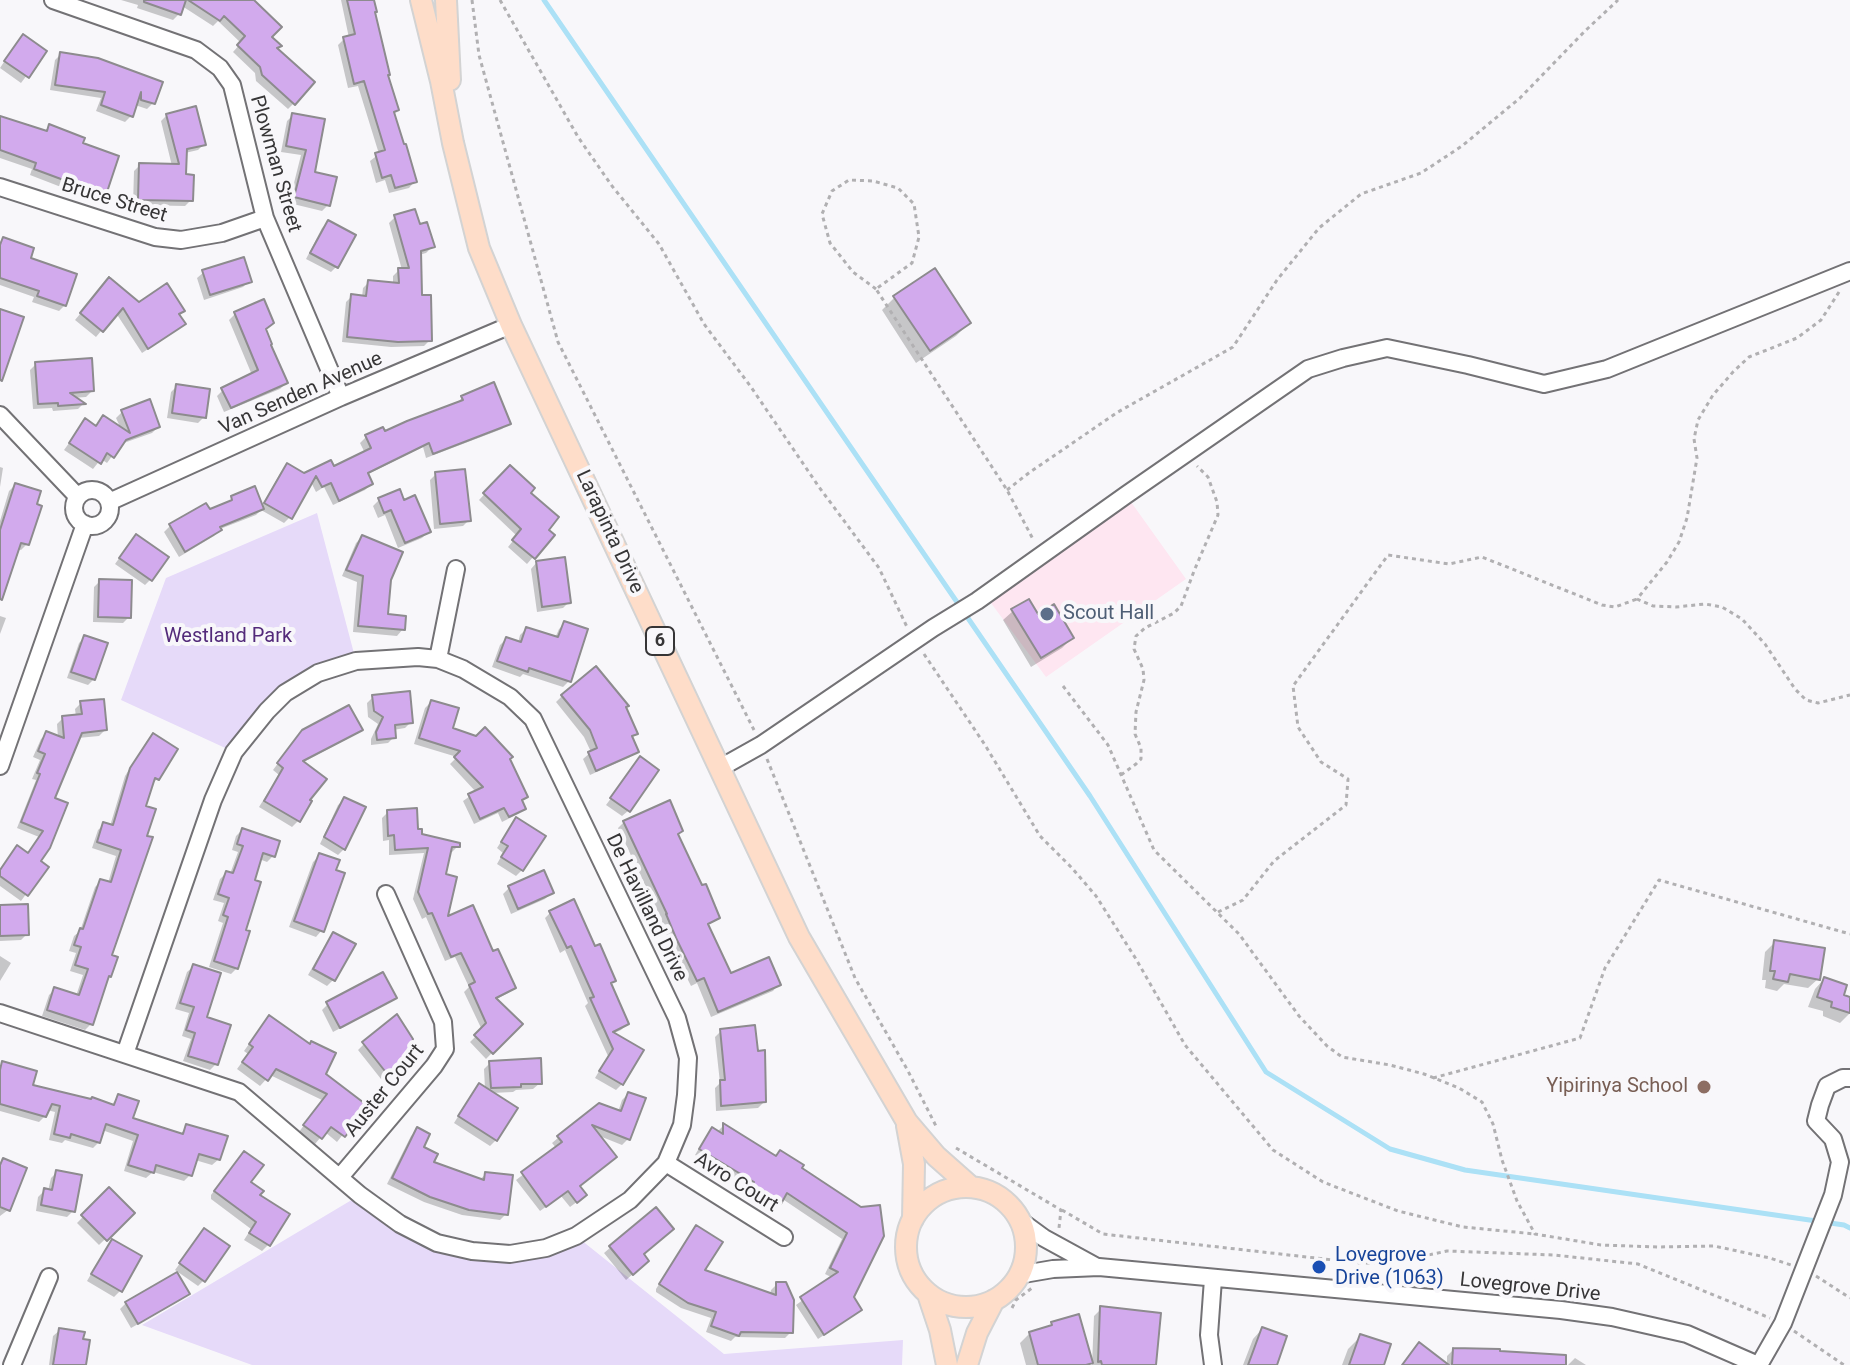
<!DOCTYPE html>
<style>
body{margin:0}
canvas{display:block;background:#f8f7fa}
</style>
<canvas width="1850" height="1365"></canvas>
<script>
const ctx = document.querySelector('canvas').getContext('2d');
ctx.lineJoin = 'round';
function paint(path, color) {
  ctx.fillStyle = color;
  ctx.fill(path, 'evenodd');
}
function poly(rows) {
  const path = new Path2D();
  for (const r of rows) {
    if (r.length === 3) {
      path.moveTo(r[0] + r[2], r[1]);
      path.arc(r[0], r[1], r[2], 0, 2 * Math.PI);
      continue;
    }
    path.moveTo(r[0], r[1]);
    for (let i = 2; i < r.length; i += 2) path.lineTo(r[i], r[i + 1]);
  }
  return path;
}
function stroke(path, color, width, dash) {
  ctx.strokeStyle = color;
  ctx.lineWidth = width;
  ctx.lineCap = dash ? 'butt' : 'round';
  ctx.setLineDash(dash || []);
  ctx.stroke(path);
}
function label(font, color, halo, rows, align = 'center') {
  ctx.font = font + ' Roboto,sans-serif';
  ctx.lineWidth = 8;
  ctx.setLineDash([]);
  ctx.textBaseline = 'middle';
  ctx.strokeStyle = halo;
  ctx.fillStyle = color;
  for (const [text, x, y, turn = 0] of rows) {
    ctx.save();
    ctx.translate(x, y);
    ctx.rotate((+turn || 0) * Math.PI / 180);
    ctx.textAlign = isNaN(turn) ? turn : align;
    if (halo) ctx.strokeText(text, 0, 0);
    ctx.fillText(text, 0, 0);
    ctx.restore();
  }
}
paint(poly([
 [1126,495,1186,579,1046,677,985,595]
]), '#fee6f1');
paint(poly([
 [317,513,356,661,285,693,234,752,121,700,166,578],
 [360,1195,437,1243,510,1254,576,1236,724,1354,903,1340,902,1365,252,1365,142,1325]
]), '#e6daf9');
paint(poly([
 [121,0,245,0,269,37,279,46,276,49,294,103,288,109,256,81,255,73,233,52,241,43,218,21,213,26,182,6,179,14,173,20,137,8,138,5],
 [341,0,372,0,386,76,397,110,393,114,415,181,409,188,389,193,385,180,376,183,370,161,379,154,358,86,348,88,338,45,344,39,349,38],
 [17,42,45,51,21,83,0,68],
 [61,54,161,83,153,103,147,109,135,105,131,116,125,122,96,111,101,98,50,90,55,60],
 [167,115,204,144,198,150,185,153,184,176,191,200,185,206,133,205,134,171,140,165,172,166,161,121],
 [293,115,323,121,312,173,328,205,322,211,289,203,301,155,281,152,287,121],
 [0,118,44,133,50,127,81,144,117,157,105,191,99,197,63,185,61,187,30,175,32,169,0,158],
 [395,217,418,227,432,247,426,253,419,255,420,297,430,340,424,346,391,347,342,342,346,302,352,296,362,297,363,288,369,282,393,284,393,276,399,270,402,270,389,223],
 [328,222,337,266,331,272,306,259,322,228],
 [3,239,28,260,65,305,59,311,32,302,34,297,0,285,0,242],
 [204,272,249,281,243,287,204,300,197,278],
 [103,286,139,304,177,315,183,324,177,330,142,353,116,313,96,337,75,320],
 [895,297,969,323,956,336,916,363,882,310],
 [263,302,264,330,286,383,280,389,224,412,217,396,223,390,252,375,229,320,235,314],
 [36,364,92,391,86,397,73,398,83,404,78,409,53,411,52,408,33,409,30,370],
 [177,386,204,417,198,423,167,418,171,392],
 [462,398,508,423,502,429,426,458,423,447,366,475,371,484,365,490,333,505,324,487,316,492,311,482,290,517,284,523,261,510,256,515,220,529,214,536,179,557,164,532,170,526,205,505,209,512,226,504,232,498,261,507,281,472,287,466,304,475,333,469,365,453,360,443,366,437,384,434,456,404],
 [122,412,158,427,152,433,121,444,107,463,101,459,93,469,64,450,85,421,95,427,97,424,121,429,116,418],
 [0,467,3,468,0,487],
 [510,467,528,493,546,530,552,535,527,564,508,547,517,536,479,500],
 [436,474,469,520,463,526,434,529,430,480],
 [15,485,27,544,21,550,17,549,0,600,0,521,9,491],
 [399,492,403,502,428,532,422,538,398,548,385,515,378,518,373,506,379,500],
 [362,537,389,579,386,616,403,629,397,636,353,632,357,582,342,576,356,543],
 [130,543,151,579,145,585,115,564],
 [537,562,569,602,563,608,537,612,531,569],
 [100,581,129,617,123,623,93,622,94,587],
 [1013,611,1037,617,1072,638,1062,648,1031,667,1003,620],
 [0,616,6,618,0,634],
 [565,623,569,681,563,687,523,674,520,677,492,667,500,645,506,639,518,643,520,635,526,629,555,638,559,629],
 [85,637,94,679,88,685,67,678,79,643],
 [562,696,624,708,635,733,630,738,636,751,630,757,590,775,583,759,591,752,584,737,556,702],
 [373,697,411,722,405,728,393,730,394,737,388,743,371,745,371,739,378,724,368,717,367,703],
 [431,702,451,730,508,759,524,808,518,814,502,822,498,813,474,824,463,801,476,792,450,764,457,757,414,744,425,708],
 [81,703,105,730,99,736,78,738,53,799,38,861,46,867,21,901,0,886,0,870,27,855,39,837,17,828,36,780,32,779,40,760,33,757,41,739,47,733,58,738,57,724,63,718,76,717,75,709],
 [360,729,354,735,302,763,307,801,310,802,298,821,292,827,259,807,279,775,273,770,296,739],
 [153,735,157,779,150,786,110,956,109,976,106,979,91,1024,85,1030,42,1016,49,995,55,989,76,996,83,975,70,971,76,953,69,951,74,936,80,931,95,887,101,881,108,883,116,856,92,848,98,830,104,824,110,826,125,776,147,741],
 [640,759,628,811,622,816,606,805],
 [345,799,344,849,338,855,320,844,338,805],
 [388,812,416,831,420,836,458,846,452,852,449,852,443,875,445,920,492,954,514,987,508,993,495,1000,520,1024,486,1059,470,1042,482,1030,464,992,469,987,455,957,445,961,426,917,422,919,413,899,424,853,389,855,389,840,383,841,382,818],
 [624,822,677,835,718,918,707,926,730,976,779,984,773,991,711,1017,697,983,691,986,670,944,661,922,662,921,618,828],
 [511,826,522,870,516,876,497,864,503,853,497,848],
 [242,830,273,856,267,862,259,859,237,968,231,974,209,967,223,923,218,921,224,903,213,900,220,879,226,873,230,874,238,852,232,850,236,836],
 [319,856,322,930,316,937,289,927,313,862],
 [542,873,551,893,545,899,511,914,503,894,509,888],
 [0,907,27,934,21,940,0,941],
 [551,912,627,1024,621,1030,612,1034,641,1051,622,1084,616,1090,595,1078,608,1056,585,1006,588,1003,565,950,560,953,545,918],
 [334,934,353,945,333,980,327,986,308,975,328,940],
 [1775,942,1818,979,1808,988,1784,984,1777,991,1765,988,1766,980,1762,980,1765,952],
 [0,956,11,963,0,981],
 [194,966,216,1064,210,1070,183,1061,191,1039,182,1036,189,1013,175,1009,187,972],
 [1824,979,1842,996,1850,999,1850,1013,1840,1023,1823,1016,1823,1011,1808,1007,1815,989],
 [394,997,388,1003,333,1032,322,1010,328,1004],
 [263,1024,309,1046,324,1075,365,1106,337,1142,325,1132,315,1144,299,1132,322,1100,270,1075,260,1086,237,1069,248,1054,244,1051],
 [721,1031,764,1102,758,1108,716,1111,715,1088,720,1083,715,1037],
 [364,1044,398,1067,381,1079,358,1050],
 [490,1063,540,1083,533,1089,516,1090,513,1092,492,1093,496,1140,490,1146,454,1123,474,1091,479,1085,485,1089,484,1069],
 [3,1064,31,1086,111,1106,118,1096,130,1120,180,1135,187,1126,219,1159,212,1165,195,1160,190,1175,184,1181,153,1172,146,1178,124,1171,133,1141,102,1130,99,1142,93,1148,65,1140,62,1143,49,1140,55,1112,47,1110,45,1116,39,1122,0,1111,0,1067],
 [628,1094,628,1139,622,1145,597,1135,578,1187,578,1201,570,1207,561,1196,540,1211,516,1180,557,1149,552,1143,558,1138,618,1112,622,1100],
 [723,1126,775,1157,799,1168,860,1209,852,1297,860,1310,854,1315,818,1339,796,1305,833,1278,825,1274,842,1239,781,1198,773,1208,747,1192,749,1188,695,1155,707,1135,713,1130,717,1132],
 [417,1130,421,1148,431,1164,479,1180,486,1174,506,1214,500,1220,462,1215,424,1202,387,1184,411,1136],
 [238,1159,249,1182,258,1196,287,1214,268,1245,262,1251,244,1240,251,1229,211,1199,211,1195],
 [3,1160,8,1210,0,1216,0,1164],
 [57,1172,73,1211,67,1217,36,1211,38,1197,45,1190,48,1191,51,1178],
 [109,1190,132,1213,99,1245,77,1223],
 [655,1209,642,1255,641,1267,626,1280,604,1253],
 [204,1230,204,1280,198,1286,175,1270],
 [689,1236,701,1271,770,1295,771,1290,777,1284,791,1332,785,1338,735,1337,731,1341,706,1332,711,1318,681,1308,656,1292,656,1289],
 [112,1242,120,1291,114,1297,87,1281,106,1248],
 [187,1294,181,1300,131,1328,120,1309,126,1303],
 [1101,1309,1154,1365,1092,1365,1094,1316],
 [1052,1324,1091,1363,1088,1365,1026,1365,1020,1343,1030,1333,1047,1329],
 [1262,1329,1274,1365,1243,1365,1253,1339],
 [60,1330,83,1365,49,1365,53,1336],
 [1361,1336,1382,1365,1342,1365,1348,1349],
 [1453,1350,1549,1365,1447,1365,1447,1356],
 [1575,1358,1586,1365,1568,1365]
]), '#0003');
stroke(poly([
 [544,0,1090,796,1266,1072,1390,1149,1465,1170,1844,1225,1850,1228]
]), '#ace1f6', 5);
const building = poly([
 [144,0,186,0,181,15,144,2,144,0],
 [188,0,254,0,282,27,272,37,282,46,277,48,315,82,295,105,262,75,260,67,237,45,245,36,224,16,220,21,188,0],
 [347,0,374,0,377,12,375,12,390,75,388,75,399,110,394,112,404,144,406,144,417,182,395,188,391,175,382,178,375,153,385,150,364,81,354,84,343,37,355,34,347,0],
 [23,34,47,51,29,78,4,61,23,34],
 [60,52,98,58,163,82,155,104,141,100,141,92,133,117,101,105,105,92,55,85,60,52],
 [196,106,206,145,187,149,186,174,194,175,193,201,138,200,139,163,179,164,166,114,196,106],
 [292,113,325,119,315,172,337,177,330,206,294,197,306,150,286,146,292,113],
 [0,116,47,131,49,124,85,138,83,143,119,156,107,192,70,179,69,182,34,169,36,163,0,150,0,116],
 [415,209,420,224,427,222,435,247,421,251,422,295,431,295,432,341,398,342,347,337,351,294,366,296,368,280,399,283,398,268,409,268,394,215,415,209],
 [328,220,356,235,338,268,310,253,328,220],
 [3,237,34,248,31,258,77,274,66,306,37,296,39,291,0,278,0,245,3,237],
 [244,257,252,282,210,295,202,270,244,257],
 [935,268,971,323,930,351,893,296,935,268],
 [109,277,139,302,167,283,185,311,179,314,186,324,148,349,123,308,103,332,80,313,109,277],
 [264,299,274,323,266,329,272,344,271,345,288,383,231,408,221,388,258,370,234,312,264,299],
 [0,309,24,317,2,381,0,380,0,309],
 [92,358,94,391,70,393,86,404,58,406,58,403,38,404,35,362,92,358],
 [494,382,511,424,433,454,429,443,368,473,373,484,339,501,331,483,322,487,316,476,292,519,264,503,287,463,304,473,331,460,334,466,371,448,365,435,383,427,385,431,407,421,463,400,461,396,494,382],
 [176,384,210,389,206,418,172,413,176,384],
 [150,399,160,427,126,440,114,458,107,453,101,464,69,443,85,418,96,426,103,415,130,433,121,410,150,399],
 [510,465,535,488,531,493,559,517,549,530,555,535,535,559,512,540,521,529,483,493,510,465],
 [465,469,471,521,440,524,435,472,465,469],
 [15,483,41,491,37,504,42,506,29,545,21,543,2,600,0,599,0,530,15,483],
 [255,486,264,509,220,527,222,530,185,552,169,524,206,503,210,509,232,500,231,496,255,486],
 [400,489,404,500,415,495,431,532,405,543,391,510,384,513,378,498,400,489],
 [136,534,169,557,152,581,119,558,136,534],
 [362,535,403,552,391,580,388,614,406,616,405,630,358,626,363,576,346,570,362,535],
 [565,557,571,603,542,607,536,561,565,557],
 [99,579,132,580,131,618,98,617,99,579],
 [1029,599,1038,614,1054,604,1074,638,1041,658,1011,609,1029,599],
 [564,621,588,629,571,682,529,668,528,672,497,661,506,637,521,642,526,627,558,637,564,621],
 [84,635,108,643,95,680,71,672,84,635],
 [596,666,629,706,626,707,638,734,632,736,639,752,596,771,588,752,597,748,590,730,561,695,596,666],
 [410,691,413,723,395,725,396,738,377,740,376,732,383,717,374,711,372,695,410,691],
 [104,699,107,730,82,733,55,798,68,803,50,848,41,861,49,867,28,896,0,876,0,870,17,845,28,853,43,831,21,822,40,774,37,773,45,754,38,751,46,731,64,738,62,716,82,714,80,701,104,699],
 [431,700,459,708,453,728,476,736,485,727,513,757,510,759,528,797,522,800,526,809,509,817,504,808,480,819,468,794,483,787,454,757,460,751,419,738,431,700],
 [349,705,363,730,303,761,327,779,310,800,312,801,300,822,264,801,283,768,277,763,302,730,349,705],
 [153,733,178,749,159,780,155,778,146,806,156,809,147,836,153,837,112,955,118,957,111,977,109,976,93,1025,47,1010,54,987,79,995,88,969,75,965,81,947,74,945,80,928,83,929,100,879,111,882,121,850,97,842,103,822,113,825,130,768,153,733],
 [640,756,659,770,630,812,610,798,640,756],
 [344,797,366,807,345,850,324,837,344,797],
 [670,800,683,831,678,834,702,885,706,884,720,918,708,924,731,973,769,957,781,985,718,1012,704,978,697,981,676,938,666,914,667,914,623,821,670,800],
 [417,808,418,829,422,829,422,834,460,843,460,847,452,847,446,874,457,877,448,916,473,905,493,951,498,949,516,988,496,998,523,1024,493,1054,474,1035,486,1023,469,985,475,982,461,953,451,957,432,913,428,914,418,892,428,848,395,850,394,835,388,836,387,810,417,808],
 [516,817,546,836,523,871,501,857,508,846,501,842,516,817],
 [242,828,280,841,275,857,263,853,255,880,261,882,246,930,250,931,238,969,214,961,228,917,223,915,229,898,218,894,226,871,233,873,243,846,237,844,242,828],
 [319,853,340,860,336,870,345,873,324,932,294,921,319,853],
 [544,870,554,893,518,909,508,886,544,870],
 [574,899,595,946,600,944,616,981,611,983,629,1024,613,1032,644,1050,623,1085,599,1071,613,1049,590,998,594,997,571,946,567,948,549,911,574,899],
 [28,904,29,935,0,936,0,905,28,904],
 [333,932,356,944,335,981,313,969,333,932],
 [1774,940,1825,948,1820,980,1790,974,1788,982,1773,979,1775,971,1770,971,1774,940],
 [193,964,221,973,207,1017,231,1025,218,1065,188,1056,195,1033,186,1030,194,1007,180,1003,193,964],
 [383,972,397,998,340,1028,326,1002,383,972],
 [1824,977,1847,985,1844,995,1850,997,1850,1013,1831,1007,1832,1002,1817,997,1824,977],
 [397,1014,413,1039,406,1061,388,1075,362,1042,397,1014],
 [269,1015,310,1044,311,1041,336,1053,326,1074,368,1106,345,1137,331,1127,322,1139,303,1125,327,1094,276,1069,268,1081,242,1062,253,1047,249,1044,269,1015],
 [755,1025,758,1051,765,1050,766,1102,721,1106,720,1080,725,1080,720,1029,755,1025],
 [541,1058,542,1084,521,1084,521,1087,491,1088,489,1061,541,1058],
 [2,1061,37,1071,33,1085,91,1099,92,1097,114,1105,118,1094,139,1101,133,1118,183,1134,186,1124,228,1136,220,1160,199,1154,192,1176,156,1165,154,1173,128,1165,138,1135,106,1124,100,1143,71,1134,70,1138,54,1134,60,1106,52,1104,46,1117,0,1104,0,1070,2,1061],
 [479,1083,518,1108,497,1141,458,1116,479,1083],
 [628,1092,646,1098,630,1140,592,1125,617,1157,580,1186,587,1195,577,1203,568,1191,546,1207,521,1172,562,1142,557,1136,599,1103,621,1111,628,1092],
 [723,1123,776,1156,780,1150,804,1165,802,1168,861,1207,880,1205,884,1236,854,1297,862,1310,824,1335,800,1297,838,1272,830,1268,847,1233,787,1193,781,1204,751,1186,754,1182,699,1149,712,1127,723,1134,723,1123],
 [417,1127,430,1134,424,1147,438,1154,434,1162,484,1180,485,1172,513,1175,508,1215,469,1210,430,1197,392,1178,417,1127],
 [244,1151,264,1165,251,1182,264,1191,260,1195,290,1214,270,1246,249,1233,256,1222,214,1191,244,1151],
 [3,1158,27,1168,10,1211,0,1207,0,1165,3,1158],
 [56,1170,82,1175,75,1212,41,1205,44,1188,52,1190,56,1170],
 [109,1187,135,1213,107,1241,81,1215,109,1187],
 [656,1207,674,1229,644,1254,649,1261,633,1275,609,1246,656,1207],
 [696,1225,723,1242,705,1270,776,1295,776,1282,786,1282,794,1300,793,1333,741,1332,739,1336,711,1326,716,1312,688,1303,659,1284,696,1225],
 [204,1228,230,1246,205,1282,179,1263,204,1228],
 [112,1239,142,1256,122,1292,91,1274,112,1239],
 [177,1272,190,1294,138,1324,125,1302,177,1272],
 [1100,1306,1161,1313,1156,1365,1102,1365,1101,1361,1098,1362,1100,1306],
 [1079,1314,1093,1363,1086,1365,1038,1365,1029,1332,1052,1325,1051,1322,1079,1314],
 [1262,1327,1287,1336,1277,1365,1248,1365,1262,1327],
 [59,1328,85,1332,83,1339,90,1340,86,1365,53,1365,59,1328],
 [1360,1334,1391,1344,1384,1365,1349,1365,1360,1334],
 [1419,1342,1449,1365,1402,1365,1419,1342],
 [1453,1348,1500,1349,1500,1351,1566,1355,1566,1365,1452,1365,1453,1348]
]);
paint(building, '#d2aaed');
stroke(building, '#8d8b8e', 2);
const minor = poly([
 [53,0,196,50,220,68,232,85,265,218,341,397],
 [0,187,155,237,181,240,222,233,265,218],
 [0,415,78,497],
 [92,508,18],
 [109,502,341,397,511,325],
 [438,659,456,569],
 [0,766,85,524],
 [720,768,761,745,933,628,977,601,1126,495,1308,369,1343,358,1387,348,1468,365,1544,384,1607,369,1850,271],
 [0,1013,239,1092,360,1195,400,1224,437,1243,472,1251,510,1254,546,1248,576,1236,630,1200,666,1163,682,1125,686,1095,688,1058,677,1018,533,719,510,697,463,669,438,659,418,657,356,661,318,673,285,693,267,711,234,752,213,800,125,1054],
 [666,1163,784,1237],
 [340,1177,434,1066,445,1049,443,1022,386,894],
 [1018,1219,1044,1238,1097,1267],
 [1018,1275,1053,1269,1099,1267,1561,1310,1612,1317,1687,1334,1758,1365],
 [12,1365,49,1277],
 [1213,1365,1209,1335,1213,1279],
 [1759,1365,1783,1323,1833,1195,1840,1162,1833,1139,1816,1121,1820,1105,1827,1086,1843,1078,1850,1078]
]);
const major = poly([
 [421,0,441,81,453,143,479,248,511,325,799,937,907,1122,936,1156,971,1187],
 [446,0,450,80],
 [907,1126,914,1164,913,1219],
 [966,1247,60],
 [928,1294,940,1330,947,1365],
 [967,1365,977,1333,994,1300]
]);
stroke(minor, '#737275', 20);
stroke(major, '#d3d3d3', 24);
stroke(poly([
 [472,0,479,55,558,342,754,730],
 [500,0,578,137,612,186,659,244,704,324,751,387,819,487,879,568,907,627],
 [876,289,853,272,830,243,822,214,832,191,849,180,873,181,898,188,914,204,919,237,912,263,876,289,1007,490,1034,541],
 [1839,292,1821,320,1797,338,1749,357,1733,372,1713,395,1698,420,1694,439,1697,458,1687,518,1679,542,1667,562,1637,599,1653,606,1676,607,1705,604,1722,607,1742,619,1765,644,1795,689,1806,700,1818,703,1850,695],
 [1007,490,1030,472,1118,412,1233,347,1277,280,1319,228,1361,194,1421,173,1462,146,1520,98,1585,31,1618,0],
 [924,654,985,745,1040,836,1072,868,1096,896,1136,959,1185,1045,1273,1150,1323,1182,1398,1211,1463,1227,1535,1234],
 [1063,686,1108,745,1154,850,1239,934,1299,1016,1327,1046,1342,1057,1390,1065,1424,1074,1459,1088,1482,1102,1493,1124,1502,1160,1517,1201,1535,1234,1601,1245,1658,1247,1714,1246,1770,1258,1791,1265],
 [767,759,855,978,908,1071,936,1126],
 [1121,775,1136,764,1141,759,1141,748,1135,734,1136,712,1144,680,1143,669,1134,649,1136,636,1145,628,1174,613,1181,606,1194,571,1218,515,1217,502,1208,477,1197,466],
 [1218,912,1243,900,1274,861,1346,805,1348,779,1321,762,1298,727,1293,686,1388,555,1449,564,1482,557,1602,605,1615,607,1637,599],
 [1433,1078,1580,1038,1605,968,1659,880,1850,934],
 [956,1148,1061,1210,1059,1228],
 [1062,1210,1103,1234,1360,1263,1391,1263,1447,1251,1554,1255,1638,1264,1770,1318],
 [1816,1276,1850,1298],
 [1012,1308,1016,1300,1032,1288],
 [1794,1331,1844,1365]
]), '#b1b0b2', 3, [4, 4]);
stroke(minor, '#fff', 16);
stroke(major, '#feddc9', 20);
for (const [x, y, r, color] of [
 [1047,614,8,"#5c6f8a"],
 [1704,1087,8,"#8d6e63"],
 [1319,1267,8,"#1a4fb4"]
]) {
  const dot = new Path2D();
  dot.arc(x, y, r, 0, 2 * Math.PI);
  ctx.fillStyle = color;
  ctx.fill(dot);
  stroke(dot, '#f8f7fa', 3);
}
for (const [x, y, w] of [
 [660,641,28]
]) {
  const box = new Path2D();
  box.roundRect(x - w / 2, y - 14, w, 28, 6);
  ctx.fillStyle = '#f8f7fa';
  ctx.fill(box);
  stroke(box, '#363536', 2);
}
label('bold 18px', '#363536', null, [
 ["6",660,641]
]);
label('20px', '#363536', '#f8f7fa', [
 ["Plowman Street",275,164,74],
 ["Bruce Street",114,201,17],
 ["Van Senden Avenue",301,394,-24],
 ["Larapinta Drive",609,532,65],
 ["De Havilland Drive",646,908,64],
 ["Auster Court",385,1091,-51],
 ["Avro Court",736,1183,32],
 ["Lovegrove Drive",1530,1288,6]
]);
label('20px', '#4e5e75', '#f8f7fa', [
 ["Scout Hall",1063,614]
], 'left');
label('20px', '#532a7a', '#f8f7fa', [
 ["Westland Park",228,637]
]);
label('20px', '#785e54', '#f8f7fa', [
 ["Yipirinya School",1688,1087]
], 'right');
label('20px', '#164399', '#f8f7fa', [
 ["Lovegrove",1335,1256],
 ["Drive (1063)",1335,1279]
], 'left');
</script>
